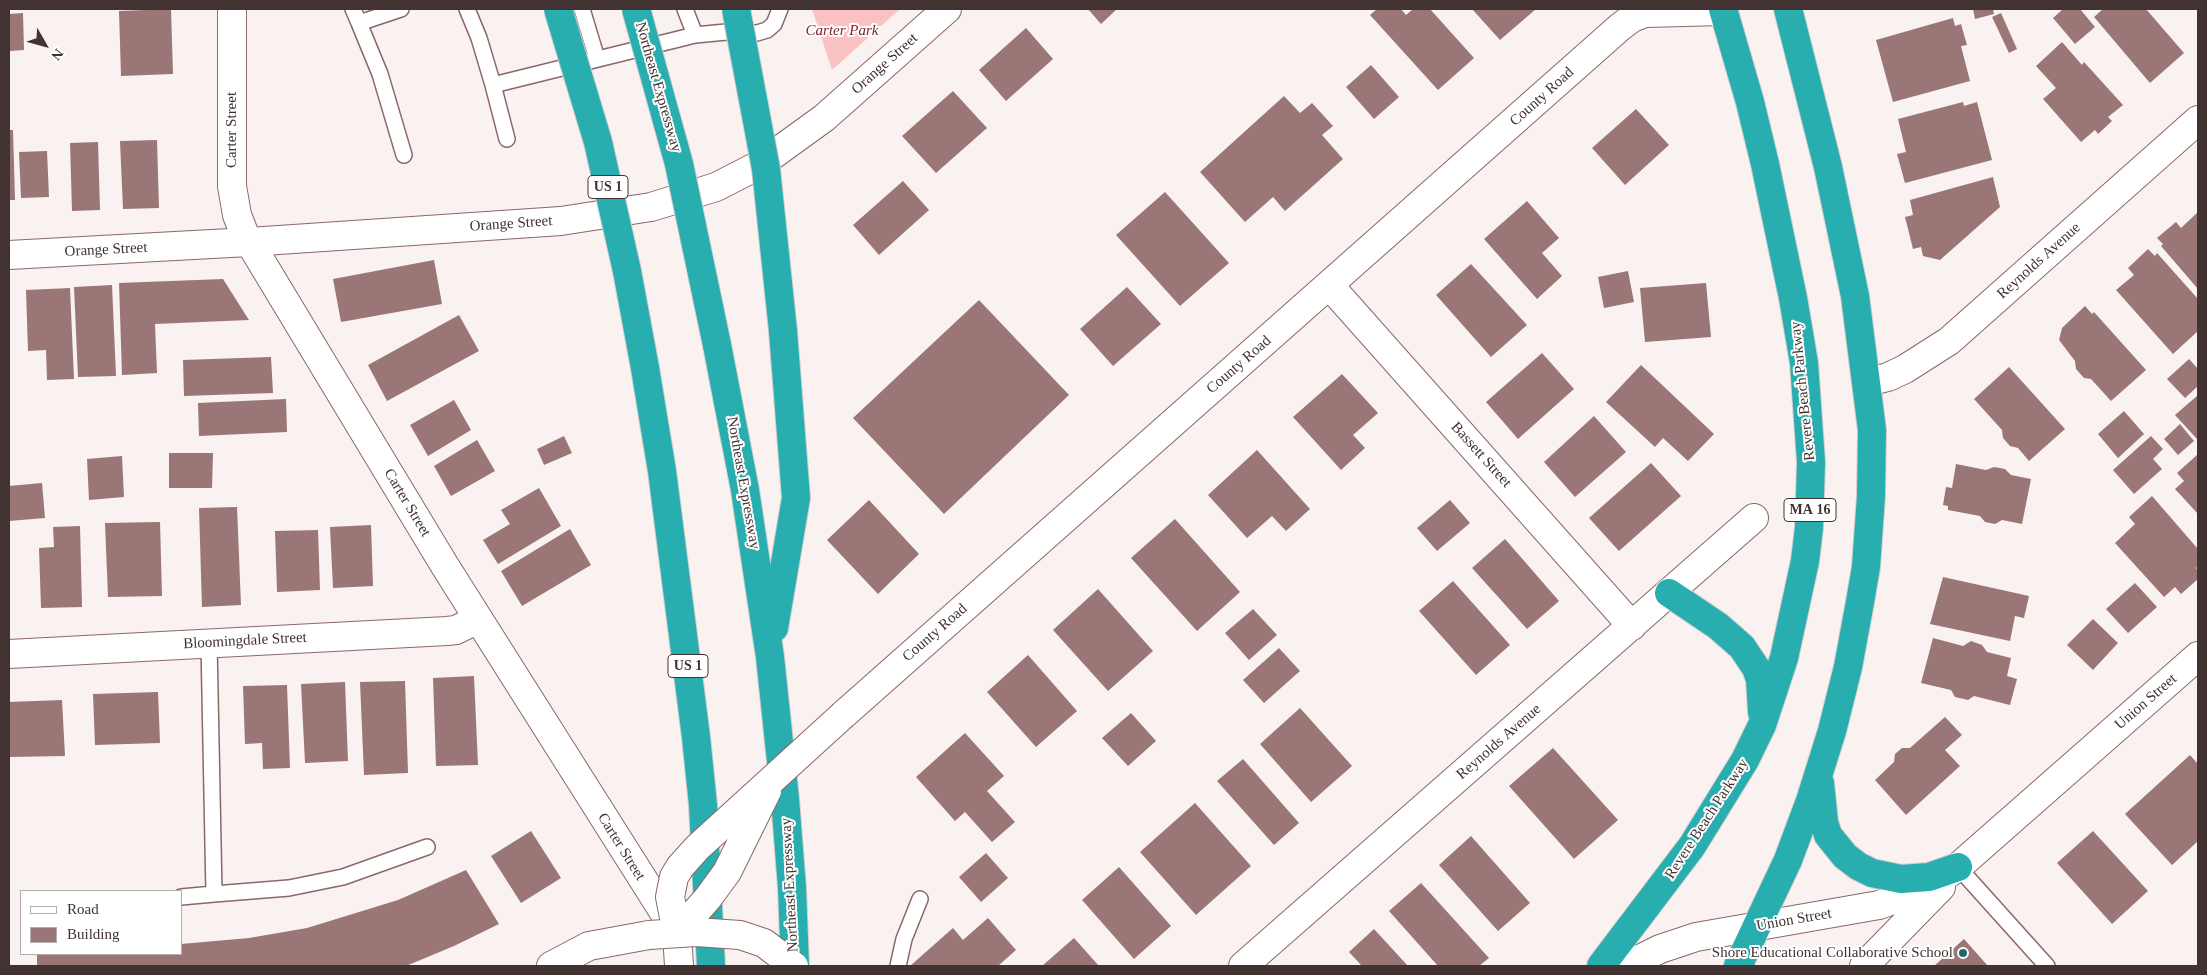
<!DOCTYPE html>
<style>
body{margin:0}
#map{position:relative;width:2207px;height:975px;overflow:hidden;background:#faf1f1;font-family:"Times New Roman",serif}
canvas{display:block}
.frame{position:absolute;inset:0;border:10px solid #423232;pointer-events:none}
.legend{position:absolute;left:20px;top:890px;width:162px;height:65px;box-sizing:border-box;background:#fff;border:1px solid #b3adad;margin:0;padding:6px 9px;list-style:none;font-size:15px;color:#423232}
.legend li{display:flex;align-items:center;gap:10px;height:25px}
.legend b{width:25px;border:1px solid #b3adad}
.north{position:absolute;left:20px;top:20px;width:50px;height:50px;-webkit-text-stroke:4px #fff;paint-order:stroke;rotate:128deg;font-size:14px;font-weight:700;line-height:20px;text-align:center;color:#423232}
.north::after{content:'';display:block;margin:auto;width:18px;height:22px;background:#423232;clip-path:polygon(50% 0,100% 100%,50% 72%,0 100%)}
</style>
<div id="map">
<canvas width="2207" height="975"></canvas>
<div class="frame"></div>
<ul class="legend">
<li><b style="height:6px;background:#fff"></b>Road</li>
<li><b style="height:14px;background:#9b7677"></b>Building</li>
</ul>
<div class="north">N</div>
</div>
<script>
const ctx = document.querySelector('canvas').getContext('2d');
ctx.lineJoin = 'round';
function paint(path, color) {
  ctx.fillStyle = color;
  ctx.fill(path, 'evenodd');
}
function poly(rows) {
  const path = new Path2D();
  for (const r of rows) {
    path.moveTo(r[0], r[1]);
    for (let i = 2; i < r.length; i += 2) path.lineTo(r[i], r[i + 1]);
  }
  return path;
}
function stroke(path, color, width, dash) {
  ctx.strokeStyle = color;
  ctx.lineWidth = width;
  ctx.lineCap = dash ? 'butt' : 'round';
  ctx.setLineDash(dash || []);
  ctx.stroke(path);
}
function label(font, color, halo, rows, align = 'center') {
  ctx.font = font + ' "Times New Roman",serif';
  ctx.lineWidth = 4;
  ctx.setLineDash([]);
  ctx.textBaseline = 'middle';
  ctx.strokeStyle = halo;
  ctx.fillStyle = color;
  for (const [text, x, y, turn = 0] of rows) {
    ctx.save();
    ctx.translate(x, y);
    ctx.rotate((+turn || 0) * Math.PI / 180);
    ctx.textAlign = isNaN(turn) ? turn : align;
    if (halo) ctx.strokeText(text, 0, 0);
    ctx.fillText(text, 0, 0);
    ctx.restore();
  }
}
paint(poly([
 [812,9,900,9,832,70]
]), '#fac2c3');
paint(poly([
 [171,9,173,74,121,76,119,11],
 [1088,9,1117,9,1101,24],
 [1377,9,1401,9,1406,15,1413,9,1430,9,1474,58,1438,90,1370,15],
 [1472,9,1536,9,1500,40],
 [1973,9,1993,9,1994,14,1975,19],
 [2063,9,2080,9,2095,27,2075,44,2053,18],
 [2103,9,2146,9,2184,53,2150,83,2094,17],
 [23,13,24,50,9,51,9,14],
 [2001,13,2017,49,2009,53,1992,17],
 [1953,18,1955,26,1961,24,1967,45,1961,46,1970,81,1893,102,1876,40],
 [1026,28,1053,59,1006,101,979,70],
 [2062,42,2082,65,2084,62,2123,105,2108,117,2112,121,2098,134,2095,130,2081,142,2043,99,2056,88,2036,66],
 [1371,65,1399,97,1374,119,1346,87],
 [953,91,987,128,936,173,902,136],
 [1284,96,1300,113,1312,103,1333,126,1322,135,1343,159,1285,211,1273,197,1245,222,1200,172],
 [1963,102,1964,106,1977,102,1992,160,1905,183,1897,154,1906,152,1898,119],
 [1636,109,1669,145,1625,185,1592,148],
 [9,130,13,130,15,200,9,200],
 [157,140,159,208,123,209,120,141],
 [98,142,100,210,72,211,70,143],
 [47,151,49,197,21,198,19,152],
 [1993,177,2000,207,1940,260,1923,256,1921,247,1913,249,1905,217,1913,215,1910,200],
 [903,181,929,210,879,255,853,225],
 [1165,192,1229,263,1180,306,1116,235],
 [1527,201,1559,238,1542,253,1562,276,1537,299,1484,239],
 [2198,212,2198,289,2161,246,2163,244,2157,238,2176,222,2181,228],
 [2148,249,2155,256,2157,253,2198,299,2198,331,2173,354,2116,290,2134,275,2128,268],
 [434,260,442,304,341,322,333,279],
 [1471,264,1527,325,1491,357,1436,295],
 [1628,271,1634,302,1604,308,1598,277],
 [223,279,249,320,155,324,157,373,122,375,119,283],
 [1706,283,1711,337,1645,342,1640,288],
 [112,285,116,376,78,377,74,287],
 [1127,287,1161,324,1113,366,1080,329],
 [70,288,74,379,47,380,46,350,28,351,26,290],
 [979,300,1069,395,944,514,853,418],
 [2085,306,2092,314,2094,312,2146,370,2111,401,2091,379,2084,378,2076,369,2075,361,2059,340,2062,328],
 [459,315,479,351,387,401,368,365],
 [1542,353,1574,389,1518,439,1486,402],
 [271,357,273,393,184,396,183,360],
 [2189,359,2198,369,2198,386,2185,398,2167,379],
 [1641,365,1714,434,1688,461,1663,438,1655,447,1606,402],
 [2009,367,2065,429,2029,461,2018,448,2010,446,2003,438,2002,430,1974,399],
 [1342,374,1378,413,1353,435,1365,448,1341,470,1293,417],
 [2198,395,2198,438,2197,439,2175,415],
 [286,399,287,432,199,436,198,403],
 [454,400,471,430,428,456,410,425],
 [2124,411,2144,434,2118,458,2098,434],
 [1594,416,1626,452,1575,497,1544,462],
 [2180,424,2194,441,2178,455,2164,439],
 [564,436,572,453,544,465,537,449],
 [2151,436,2163,449,2153,459,2162,469,2134,494,2113,470],
 [477,440,495,471,451,496,434,466],
 [1257,450,1310,509,1286,531,1272,516,1247,538,1208,495],
 [169,453,213,453,212,488,169,488],
 [2198,454,2198,514,2175,489,2184,481,2177,473],
 [122,456,124,497,89,500,87,459],
 [1651,463,1681,496,1619,551,1589,518],
 [1956,464,1986,470,1994,467,2005,469,2011,475,2031,479,2022,524,2002,520,1995,524,1985,522,1980,516,1948,510,1948,506,1943,505,1946,487,1952,488],
 [42,483,45,518,9,521,9,486],
 [539,488,561,526,498,564,483,540,510,524,501,510],
 [2152,496,2198,549,2198,566,2196,568,2198,571,2198,579,2181,594,2175,587,2164,597,2115,543,2135,524,2129,517],
 [869,500,919,554,878,594,827,540],
 [1450,500,1470,523,1437,551,1417,528],
 [237,507,241,605,202,607,199,508],
 [1175,519,1240,592,1197,631,1131,558],
 [160,522,162,596,108,597,105,523],
 [371,525,373,586,333,588,330,527],
 [80,526,82,607,41,608,39,548,54,547,53,527],
 [570,529,591,565,522,606,501,571],
 [318,530,320,590,277,592,275,531],
 [1505,539,1559,601,1527,629,1472,568],
 [1943,577,2029,596,2024,618,2015,616,2010,641,1930,624],
 [1453,581,1510,645,1476,675,1419,611],
 [2135,583,2157,607,2128,633,2106,609],
 [1098,589,1153,651,1108,691,1053,630],
 [1253,609,1277,635,1249,660,1225,633],
 [2093,619,2118,643,2093,670,2067,645],
 [1933,638,1963,646,1971,641,1982,645,1987,652,2011,658,2007,676,2017,679,2010,705,1974,696,1968,700,1955,697,1951,690,1921,683],
 [1279,648,1300,671,1264,703,1243,680],
 [1028,655,1077,711,1036,747,987,692],
 [474,676,478,765,436,766,433,678],
 [405,681,408,773,364,775,360,682],
 [345,682,348,761,305,763,301,684],
 [287,685,290,768,263,769,262,743,245,744,243,686],
 [158,692,160,743,95,745,93,694],
 [62,700,65,756,9,757,9,702],
 [1300,708,1352,766,1311,802,1260,744],
 [1131,713,1156,741,1128,766,1102,738],
 [1945,717,1962,735,1945,750,1960,766,1906,815,1875,780,1894,762,1895,754,1902,748,1910,748],
 [965,733,1004,776,987,791,1015,822,992,842,965,812,955,821,916,777],
 [1553,748,1618,820,1574,859,1509,786],
 [2190,755,2198,764,2198,841,2172,865,2125,814],
 [1243,759,1299,823,1274,845,1217,781],
 [1195,803,1251,866,1196,915,1140,852],
 [531,831,561,878,521,903,491,856],
 [2093,831,2148,891,2112,924,2057,863],
 [1471,836,1530,903,1498,931,1439,865],
 [986,853,1008,878,981,902,959,877],
 [1119,867,1171,926,1134,959,1082,900],
 [466,870,499,924,454,946,406,966,37,966,37,955,181,954,181,944,249,938,307,928,398,900],
 [1421,883,1489,958,1479,966,1438,966,1389,911],
 [988,918,1016,950,998,966,910,966,953,928,963,940],
 [1374,929,1408,966,1359,966,1361,965,1349,952],
 [1074,938,1099,966,1042,966],
 [1964,939,1988,966,1934,966]
]), '#9b7677');
const lane = poly([
 [353,9,359,23,401,9],
 [467,9,479,38,493,85,695,35,726,32,757,33,767,30,774,24,780,9],
 [582,9,597,59],
 [685,9,695,35],
 [359,23,380,74,404,155],
 [493,85,507,139],
 [209,643,214,894,289,888,343,877,427,847],
 [1958,867,2047,966],
 [181,897,214,894],
 [898,966,904,939,920,899]
]);
const street = poly([
 [9,255,249,242,561,221,651,207,716,187,759,165,824,118,947,9],
 [1329,285,1632,626],
 [1867,382,1888,377,1905,369,1949,341,2198,120],
 [9,654,447,631,456,630,478,619],
 [843,715,1620,27,1632,18,1645,13,1723,11],
 [1243,966,1754,518]
]);
const secondary = poly([
 [232,9,232,186,237,215,244,233,445,566,677,933,679,966],
 [551,966,589,946,649,935],
 [1626,966,1660,949,1696,937,1879,905,1929,887,1958,867,2198,656],
 [1864,966,1941,887]
]);
const highway = poly([
 [717,345,745,490,770,657,785,799,792,888,795,966],
 [645,368,662,471,696,737,703,805,711,966],
 [1669,593,1718,626,1742,647,1756,668,1760,679,1762,712],
 [774,628,796,498,783,331],
 [1820,783,1824,822,1828,835,1845,856,1858,866,1872,873,1901,879,1929,877,1958,867],
 [1601,966,1692,846,1745,760,1762,725,1784,658,1805,561,1809,528,1811,462,1804,363,1793,298,1765,164,1750,102,1723,9],
 [1738,966,1788,860,1810,801,1832,731,1848,667,1860,602,1866,567,1871,496,1872,430,1855,296,1828,167,1788,9]
]);
stroke(lane, '#8b6768', 18);
stroke(street, '#8b6768', 30);
stroke(secondary, '#8b6768', 30);
stroke(highway, '#d2cece', 30);
stroke(lane, '#fff', 15);
stroke(street, '#fff', 28);
stroke(secondary, '#fff', 28);
stroke(highway, '#28aeaf', 28);
const streetBridge = poly([
 [677,933,670,897,674,877,680,867,697,848,843,715],
 [677,933,708,898,727,872,767,791]
]);
const secondaryBridge = poly([
 [649,935,696,932,740,935,764,943,794,966]
]);
const highwayBridge = poly([
 [558,9,598,142,627,271,645,368],
 [636,9,679,164,717,345],
 [736,9,766,169,783,331]
]);
stroke(streetBridge, '#8b6768', 30, []);
stroke(secondaryBridge, '#8b6768', 30, []);
stroke(highwayBridge, '#d2cece', 30, []);
stroke(streetBridge, '#fff', 28);
stroke(secondaryBridge, '#fff', 28);
stroke(highwayBridge, '#28aeaf', 28);
for (const [x, y, r, color] of [
 [1963,953,5,"#1e6a6b"]
]) {
  const dot = new Path2D();
  dot.arc(x, y, r, 0, 2 * Math.PI);
  ctx.fillStyle = color;
  ctx.fill(dot);
  stroke(dot, '#fff', 2);
}
for (const [x, y, w] of [
 [608,187,40],
 [1810,510,52],
 [688,666,40]
]) {
  const box = new Path2D();
  box.roundRect(x - w / 2, y - 11.5, w, 23, 4);
  ctx.fillStyle = '#fff';
  ctx.fill(box);
  stroke(box, '#423232', 1);
}
label('bold 14px', '#423232', null, [
 ["US 1",608,187],
 ["MA 16",1810,510],
 ["US 1",688,666]
]);
label('italic 15px', '#81202e', '#fff', [
 ["Carter Park",842,31]
]);
label('15px', '#423232', '#fff', [
 ["Orange Street",885,64,-42],
 ["Northeast Expressway",658,87,74],
 ["County Road",1542,97,-42],
 ["Carter Street",232,130,-90],
 ["Orange Street",511,224,-4],
 ["Orange Street",106,250,-3],
 ["Reynolds Avenue",2039,261,-42],
 ["County Road",1239,365,-41],
 ["Revere Beach Parkway",1803,391,-96],
 ["Bassett Street",1481,455,48],
 ["Northeast Expressway",743,483,80],
 ["Carter Street",407,503,59],
 ["County Road",935,633,-41],
 ["Bloomingdale Street",245,641,-3],
 ["Union Street",2146,702,-41],
 ["Reynolds Avenue",1499,742,-41],
 ["Revere Beach Parkway",1707,819,-57],
 ["Carter Street",621,847,58],
 ["Northeast Expressway",790,885,-93],
 ["Union Street",1794,920,-10]
]);
label('15px', '#423232', '#fff', [
 ["Shore Educational Collaborative School",1953,953]
], 'right');
</script>
